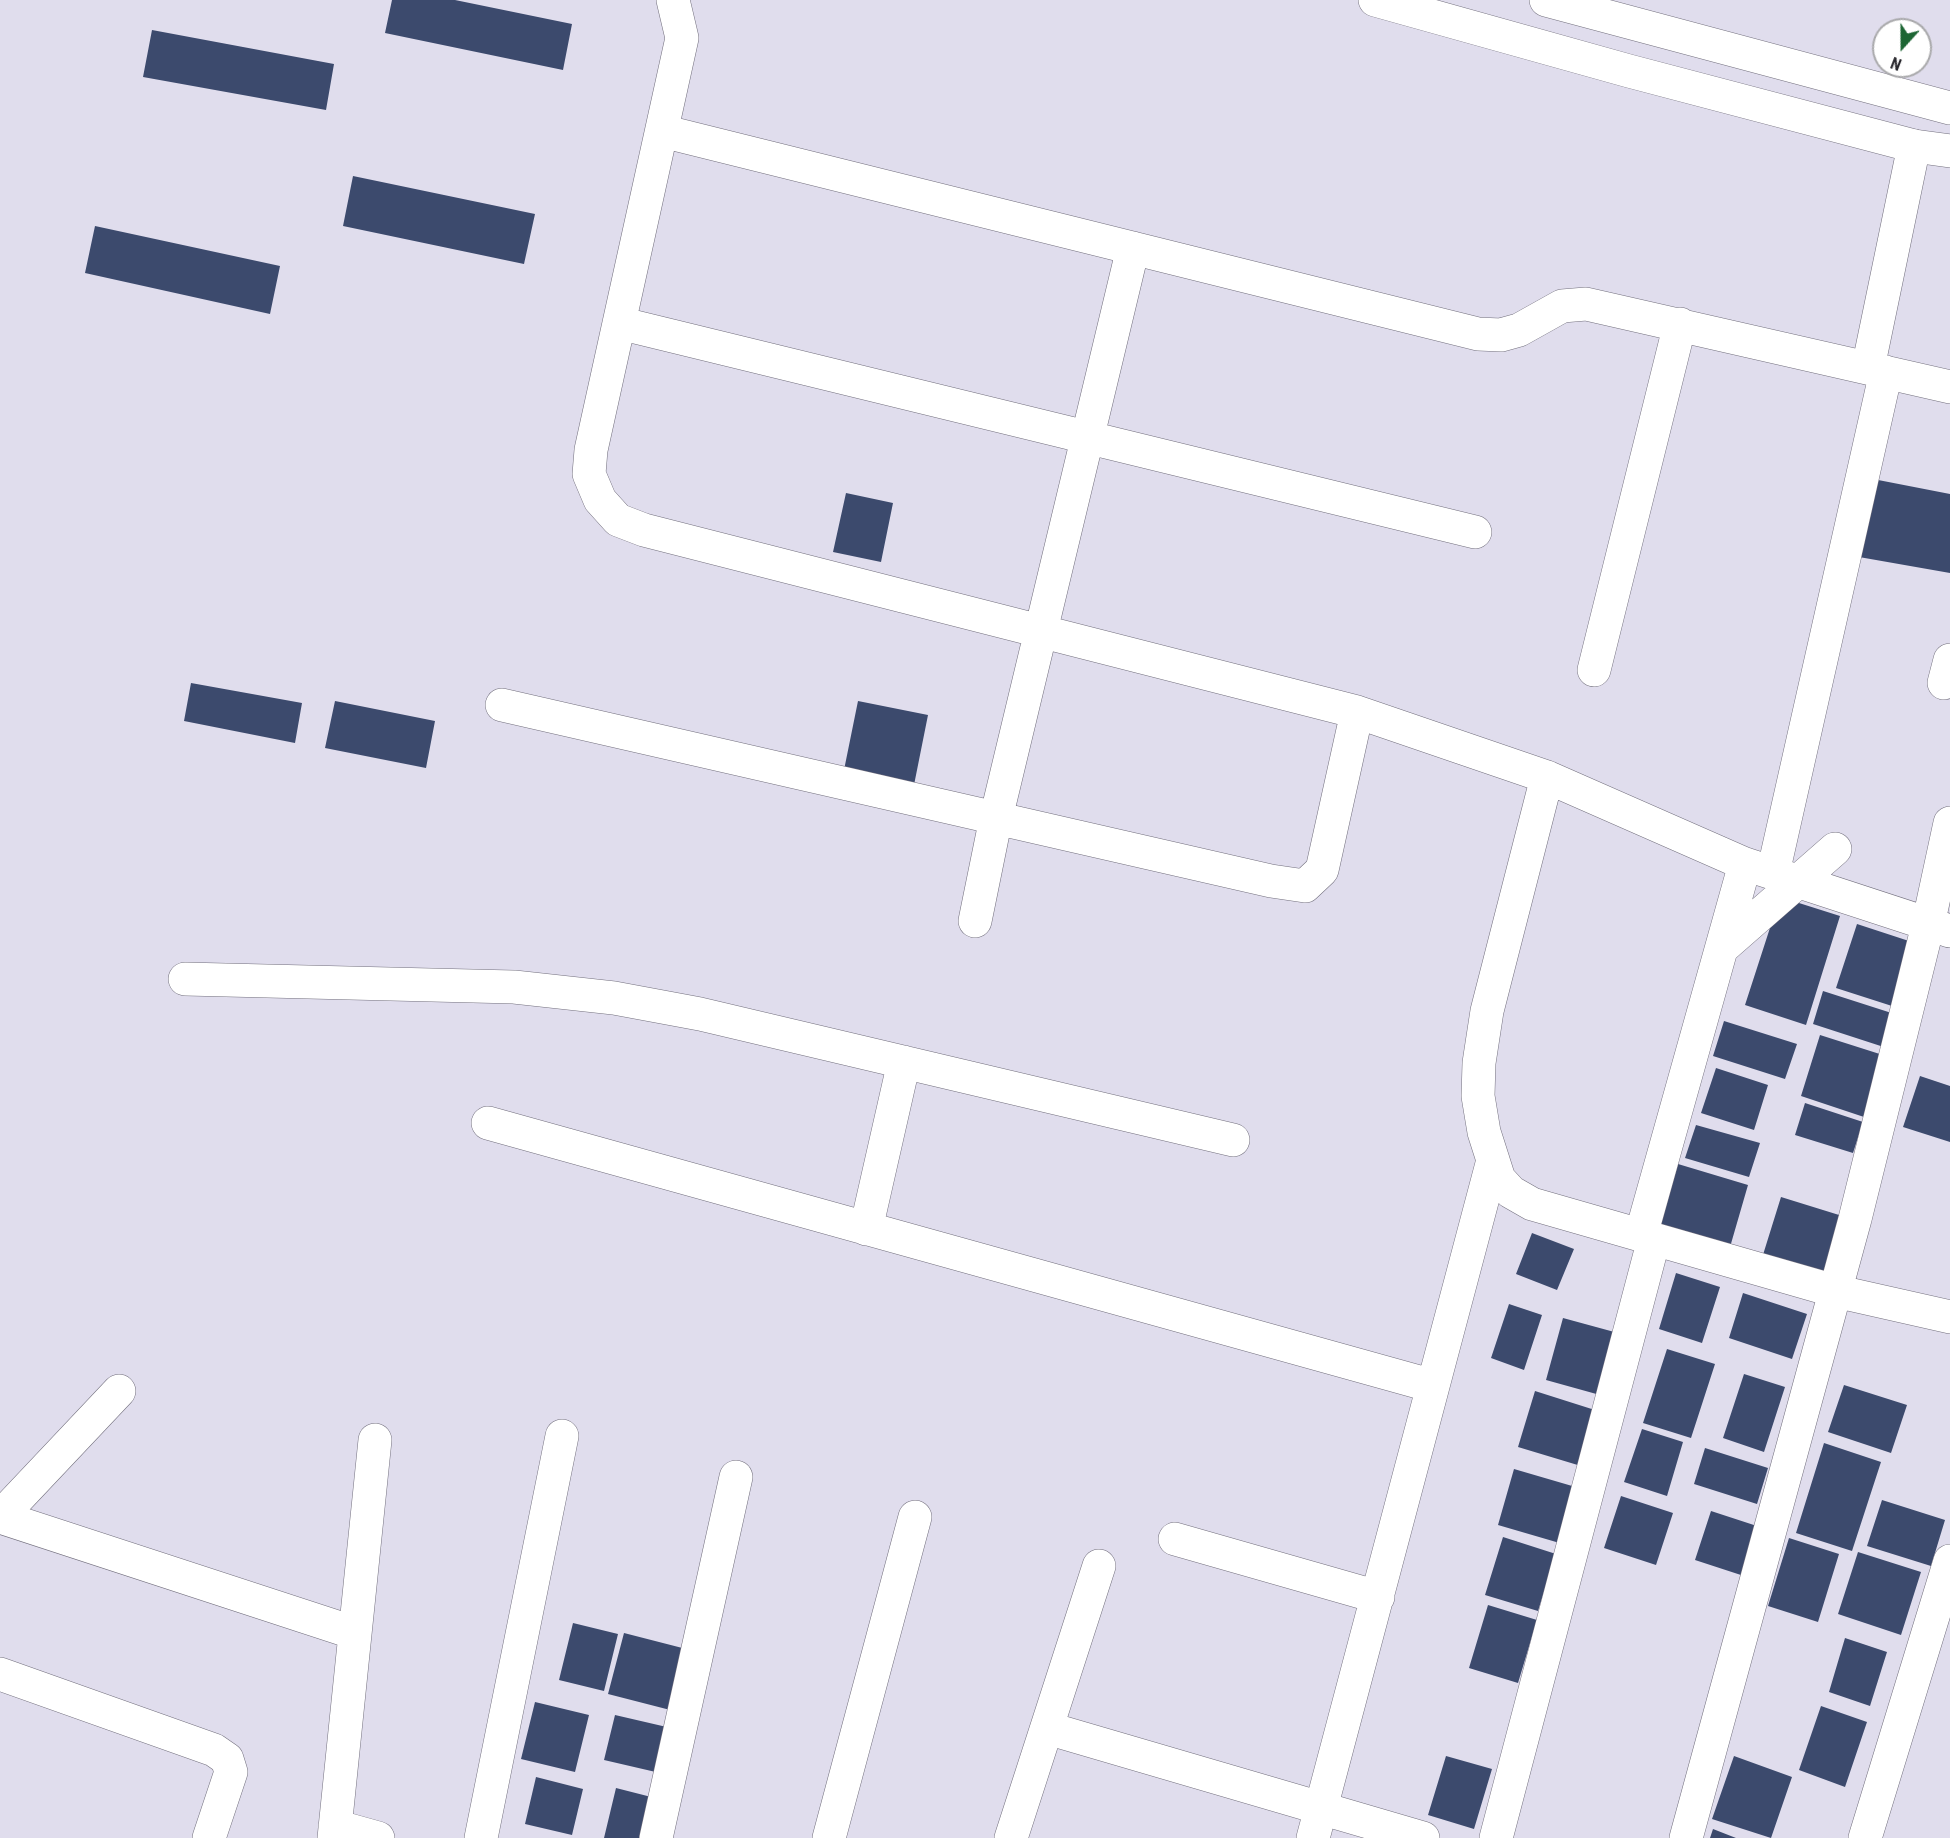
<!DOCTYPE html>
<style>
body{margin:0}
#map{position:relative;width:1950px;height:1838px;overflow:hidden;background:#e0dded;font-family:"Roboto Condensed",sans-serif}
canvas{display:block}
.north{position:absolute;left:1872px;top:18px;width:60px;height:60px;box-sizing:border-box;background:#fff;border:2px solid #a9a9ab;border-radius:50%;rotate:201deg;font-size:16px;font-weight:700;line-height:24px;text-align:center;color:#28272d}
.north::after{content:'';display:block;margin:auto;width:21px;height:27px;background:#1c6533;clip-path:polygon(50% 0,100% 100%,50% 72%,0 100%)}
</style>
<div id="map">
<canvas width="1950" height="1838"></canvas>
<div class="north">N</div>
</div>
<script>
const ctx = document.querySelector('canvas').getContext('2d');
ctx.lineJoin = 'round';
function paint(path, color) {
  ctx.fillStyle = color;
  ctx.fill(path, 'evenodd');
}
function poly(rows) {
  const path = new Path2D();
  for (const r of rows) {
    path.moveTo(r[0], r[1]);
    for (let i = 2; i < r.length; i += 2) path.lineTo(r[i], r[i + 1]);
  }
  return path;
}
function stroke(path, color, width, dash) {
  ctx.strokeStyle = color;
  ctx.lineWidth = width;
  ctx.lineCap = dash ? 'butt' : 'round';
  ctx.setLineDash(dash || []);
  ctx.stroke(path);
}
paint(poly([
 [392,0,455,0,572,24,563,70,385,33],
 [152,30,334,64,326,110,143,77],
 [353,176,535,214,524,264,343,226],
 [95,226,280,266,270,314,85,273],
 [1873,479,1950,494,1950,573,1859,557],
 [846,493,893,503,881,562,833,552],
 [191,683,302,703,295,743,184,721],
 [335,701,435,721,426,768,325,748],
 [858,701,928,715,914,785,844,770],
 [1780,897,1840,916,1806,1025,1745,1005],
 [1857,924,1912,942,1892,1006,1836,988],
 [1823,991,1904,1017,1893,1050,1813,1024],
 [1724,1021,1797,1044,1785,1079,1713,1056],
 [1820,1035,1886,1056,1867,1118,1801,1096],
 [1716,1068,1768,1085,1754,1130,1701,1113],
 [1920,1076,1950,1086,1950,1142,1903,1127],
 [1805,1103,1863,1122,1853,1153,1795,1135],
 [1696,1125,1760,1143,1749,1177,1685,1158],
 [1678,1164,1748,1185,1728,1254,1658,1233],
 [1781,1197,1852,1219,1832,1281,1762,1258],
 [1532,1233,1574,1249,1557,1290,1516,1274],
 [1676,1273,1720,1287,1702,1343,1659,1329],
 [1743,1293,1807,1314,1792,1359,1729,1338],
 [1509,1304,1542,1315,1524,1370,1491,1358],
 [1563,1318,1618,1333,1600,1395,1546,1380],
 [1667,1349,1715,1364,1691,1438,1643,1423],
 [1744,1374,1785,1387,1764,1452,1723,1438],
 [1844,1385,1907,1405,1891,1453,1828,1432],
 [1535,1391,1598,1411,1581,1466,1518,1447],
 [1642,1429,1683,1442,1667,1496,1624,1482],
 [1824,1443,1881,1462,1852,1551,1796,1533],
 [1705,1448,1768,1468,1757,1504,1694,1484],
 [1514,1469,1579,1488,1563,1544,1498,1525],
 [1621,1496,1673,1513,1656,1565,1604,1548],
 [1882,1500,1945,1520,1931,1566,1867,1546],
 [1711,1511,1760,1527,1744,1576,1695,1560],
 [1503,1537,1556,1554,1538,1611,1485,1595],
 [1789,1538,1839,1554,1818,1622,1768,1606],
 [1858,1552,1921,1572,1901,1635,1838,1614],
 [1488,1605,1537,1620,1518,1683,1469,1668],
 [573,1623,618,1634,604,1691,559,1680],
 [624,1633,694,1651,678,1712,608,1694],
 [1845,1638,1887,1652,1870,1706,1829,1692],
 [535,1702,589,1715,575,1772,521,1759],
 [1821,1706,1867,1722,1845,1787,1799,1770],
 [615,1715,671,1728,660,1773,604,1760],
 [1446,1756,1492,1769,1474,1829,1428,1815],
 [1734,1756,1792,1777,1771,1838,1712,1819],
 [536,1777,583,1789,572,1835,525,1824],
 [616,1788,663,1800,654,1838,604,1838],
 [1713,1829,1736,1838,1710,1838]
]), '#3c4a6d');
const street = poly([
 [673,0,682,38,591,450,589,474,600,500,618,520,644,530,1357,712,1547,777,1745,864,1950,931],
 [662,131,1478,334,1501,335,1519,330,1562,306,1586,304,1950,387],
 [619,323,1475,532],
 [1868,368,1914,146],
 [1594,670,1680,324],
 [1944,683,1950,660],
 [502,705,1271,881,1305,886,1322,870,1357,712],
 [1547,777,1487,1011,1479,1063,1478,1096,1484,1132,1499,1179,1511,1192,1532,1204,1835,1291,1950,1317],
 [1773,873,1886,372],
 [975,921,996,818,1133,248],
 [1722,948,1835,849],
 [185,979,514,987,614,998,700,1014,1233,1140],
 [488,1123,1433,1386],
 [866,1229,904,1062],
 [1641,1235,1745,864],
 [0,1517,355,1633],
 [0,1517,119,1391],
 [1175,1539,1378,1597],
 [0,1674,214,1750,227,1759,231,1772,209,1838],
 [1047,1728,1423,1838],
 [335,1826,378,1838],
 [334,1838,375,1440],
 [481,1838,562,1436],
 [656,1838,736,1477],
 [829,1838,915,1517],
 [1011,1838,1099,1566],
 [1313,1838,1493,1160],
 [1496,1838,1654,1239],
 [1686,1838,1855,1219,1928,925,1950,823],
 [1865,1838,1950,1561]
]);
const secondary = poly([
 [1375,0,1629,71,1914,146,1950,151],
 [1546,0,1950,108]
]);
stroke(street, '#73707e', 34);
stroke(secondary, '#73707e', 34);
stroke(street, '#fff', 33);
stroke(secondary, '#fff', 33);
</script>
